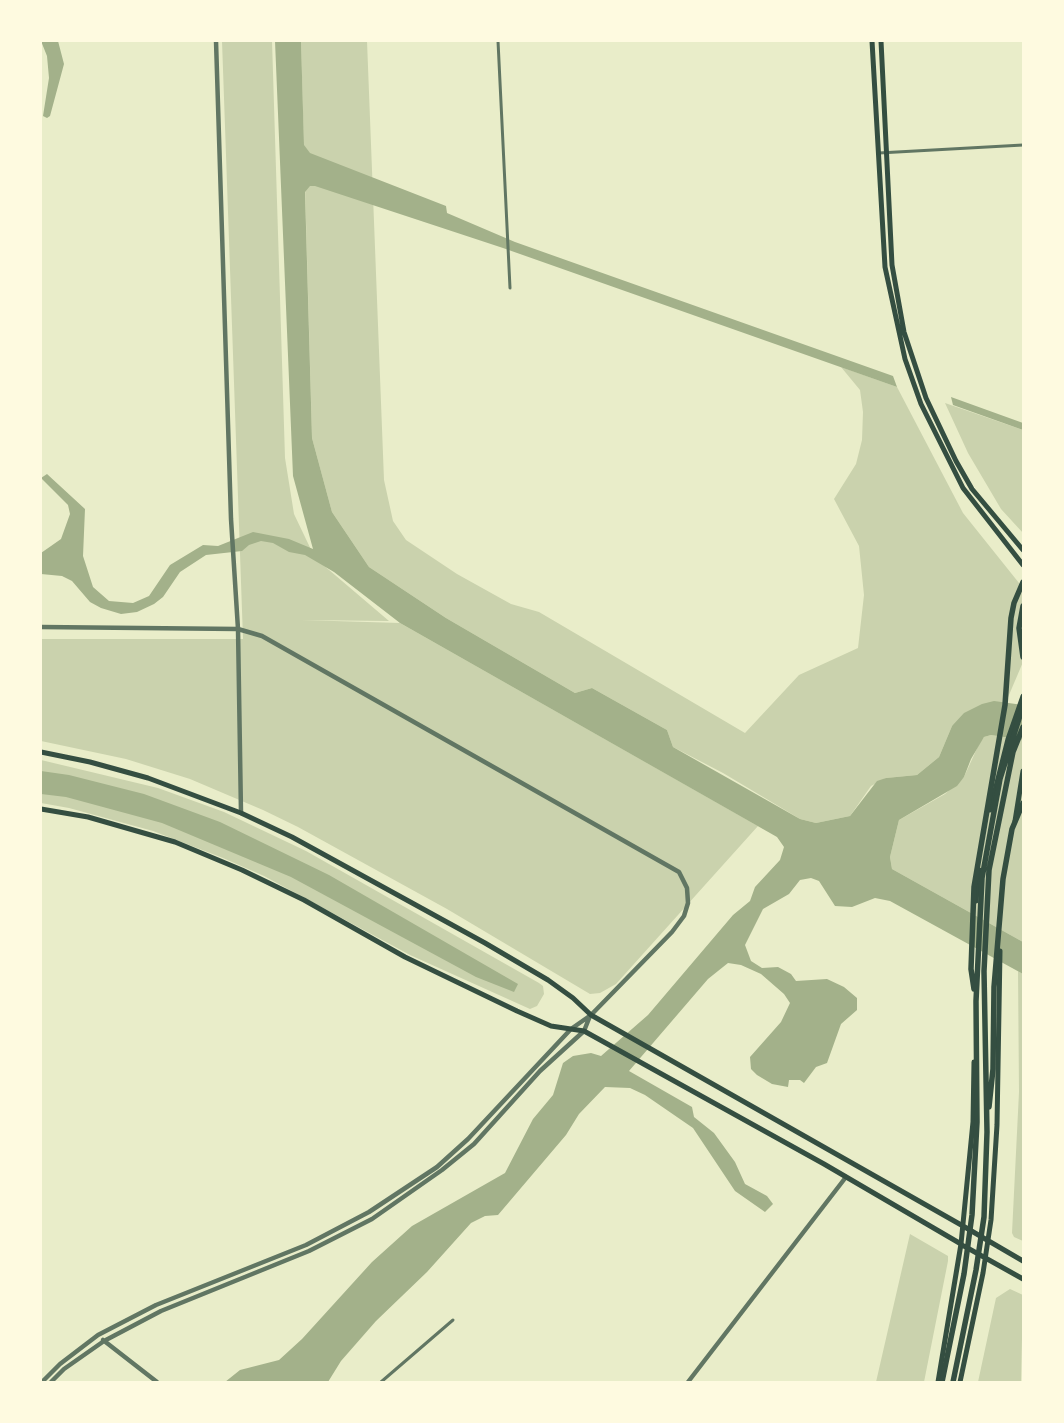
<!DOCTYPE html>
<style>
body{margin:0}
#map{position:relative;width:1064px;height:1423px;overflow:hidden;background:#e9edc9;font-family:"Roboto Serif",serif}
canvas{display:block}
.frame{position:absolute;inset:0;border:42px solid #fefae0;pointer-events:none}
</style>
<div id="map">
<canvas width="1064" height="1423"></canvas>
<div class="frame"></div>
</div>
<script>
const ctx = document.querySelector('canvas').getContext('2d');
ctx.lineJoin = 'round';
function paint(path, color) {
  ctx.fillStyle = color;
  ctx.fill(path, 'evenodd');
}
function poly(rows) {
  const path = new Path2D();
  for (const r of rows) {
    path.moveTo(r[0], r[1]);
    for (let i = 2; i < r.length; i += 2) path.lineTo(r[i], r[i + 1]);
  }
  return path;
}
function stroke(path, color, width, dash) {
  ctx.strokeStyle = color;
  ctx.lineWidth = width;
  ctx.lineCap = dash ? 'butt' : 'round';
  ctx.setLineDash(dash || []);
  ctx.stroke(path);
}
paint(poly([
 [222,41,272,41,285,458,294,514,315,558,389,621,301,620,400,623,758,826,616,984,600,993,590,994,447,909,298,827,263,810,190,779,126,759,41,741,41,639,243,639],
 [301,41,367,41,384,480,393,521,406,540,457,574,511,604,539,612,745,733,799,675,858,648,864,595,859,546,834,499,856,464,862,440,863,412,860,390,841,367,897,387,963,513,1023,588,1023,662,1006,702,952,726,939,757,917,775,886,778,871,786,850,816,816,823,800,819,723,773,673,747,667,730,592,688,575,693,446,618,369,567,332,512,312,438],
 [945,403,1023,430,1023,533,1001,509,968,453],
 [991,735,1023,740,1023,942,892,869,890,857,899,820,945,794,964,777,979,744,984,737],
 [41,760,158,788,224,812,306,851,539,983,543,986,544,994,537,1006,530,1009,410,955,264,876,223,858,153,831,69,808,41,803],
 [1018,971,1023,974,1023,1241,1014,1237,1012,1233,1019,1092],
 [910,1234,948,1256,948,1261,924,1382,876,1382],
 [1010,1289,1023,1295,1021,1382,978,1382,996,1298]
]), '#cad2ad');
paint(poly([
 [41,41,58,41,64,64,50,116,47,118,43,116,49,78,47,56],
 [275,41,301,41,304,145,310,153,446,206,447,213,515,242,893,376,897,387,503,248,315,186,310,186,305,192,312,438,332,512,369,567,446,618,575,693,592,688,667,730,673,747,800,819,816,823,850,816,877,781,886,778,917,775,939,757,952,726,964,713,982,704,994,701,1023,705,1023,740,991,735,984,737,971,759,964,777,957,786,899,820,890,857,892,869,1023,942,1023,974,890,901,875,898,852,907,835,906,819,881,811,878,800,880,789,894,763,909,745,945,751,961,762,968,778,967,791,974,796,981,827,979,844,987,857,998,857,1010,841,1024,827,1063,816,1067,804,1083,800,1080,789,1080,788,1087,772,1084,757,1075,751,1069,750,1057,781,1022,790,1003,784,994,761,974,741,965,728,963,708,979,629,1071,692,1107,694,1117,714,1133,735,1162,745,1184,767,1196,773,1204,765,1212,735,1191,693,1128,645,1095,630,1088,605,1087,579,1114,566,1135,498,1215,485,1216,471,1223,427,1272,376,1321,341,1361,328,1382,225,1382,240,1370,279,1360,302,1339,372,1262,412,1226,505,1173,533,1119,553,1095,563,1063,573,1056,591,1053,601,1056,648,1015,733,915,750,901,755,887,780,860,784,847,777,837,400,623,334,572,305,555,289,552,273,543,261,541,249,545,242,551,206,555,180,572,163,597,154,604,137,612,121,614,101,608,90,602,72,581,62,576,41,574,41,553,61,539,70,514,68,505,41,478,47,474,85,509,83,556,93,587,109,601,133,603,149,596,170,565,203,545,218,546,253,532,289,539,313,549,293,476],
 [951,397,1023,423,1023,430,953,405],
 [41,771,69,775,144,794,220,822,329,875,518,984,514,992,476,977,291,877,162,823,66,797,41,794]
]), '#a3b18a');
stroke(poly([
 [498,41,510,288],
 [879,153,1023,145],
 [381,1382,453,1320]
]), '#617663', 3);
stroke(poly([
 [216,41,231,519,238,629,241,813],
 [41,627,238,629,262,636,679,872,687,888,688,903,684,916,672,932,591,1015,571,1029,468,1139,437,1167,369,1212,306,1245,156,1305,98,1335,60,1364,42,1382],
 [103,1340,157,1382],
 [51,1382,64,1369,104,1341,161,1311,309,1251,372,1219,442,1170,474,1144,540,1071,584,1031,590,1016],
 [688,1382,846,1177]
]), '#617663', 4.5);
stroke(poly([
 [41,752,90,762,148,778,241,813,292,837,485,943,548,980,573,998,591,1015,963,1226],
 [41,809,88,817,175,842,242,870,304,900,405,957,517,1011,551,1026,584,1031,824,1164,961,1244]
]), '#344e41', 5);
stroke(poly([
 [872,41,885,267,905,359,921,404,963,488,1023,565],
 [881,41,892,265,904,332,926,398,956,461,972,489,1023,550],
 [990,810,1008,739,1023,696],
 [1015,821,1023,771],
 [976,901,979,870],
 [963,1226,1023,1261],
 [964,1246,1023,1279],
 [938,1382,961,1244,973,1122,974,1062],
 [960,1382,983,1273,991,1220,997,1125,1000,951]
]), '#344e41', 5);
stroke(poly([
 [1023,606,1019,628,1023,657],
 [974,989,971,969,974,887,1005,705,1011,618,1014,603,1023,582],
 [989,1107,993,1069,994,987,1003,879,1012,829,1023,803],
 [942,1382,964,1274,972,1215,977,1122,976,1001,982,878,1000,779,1023,706],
 [953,1382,976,1270,984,1217,987,1132,984,971,989,870,1013,752,1023,727]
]), '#344e41', 5.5);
</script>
